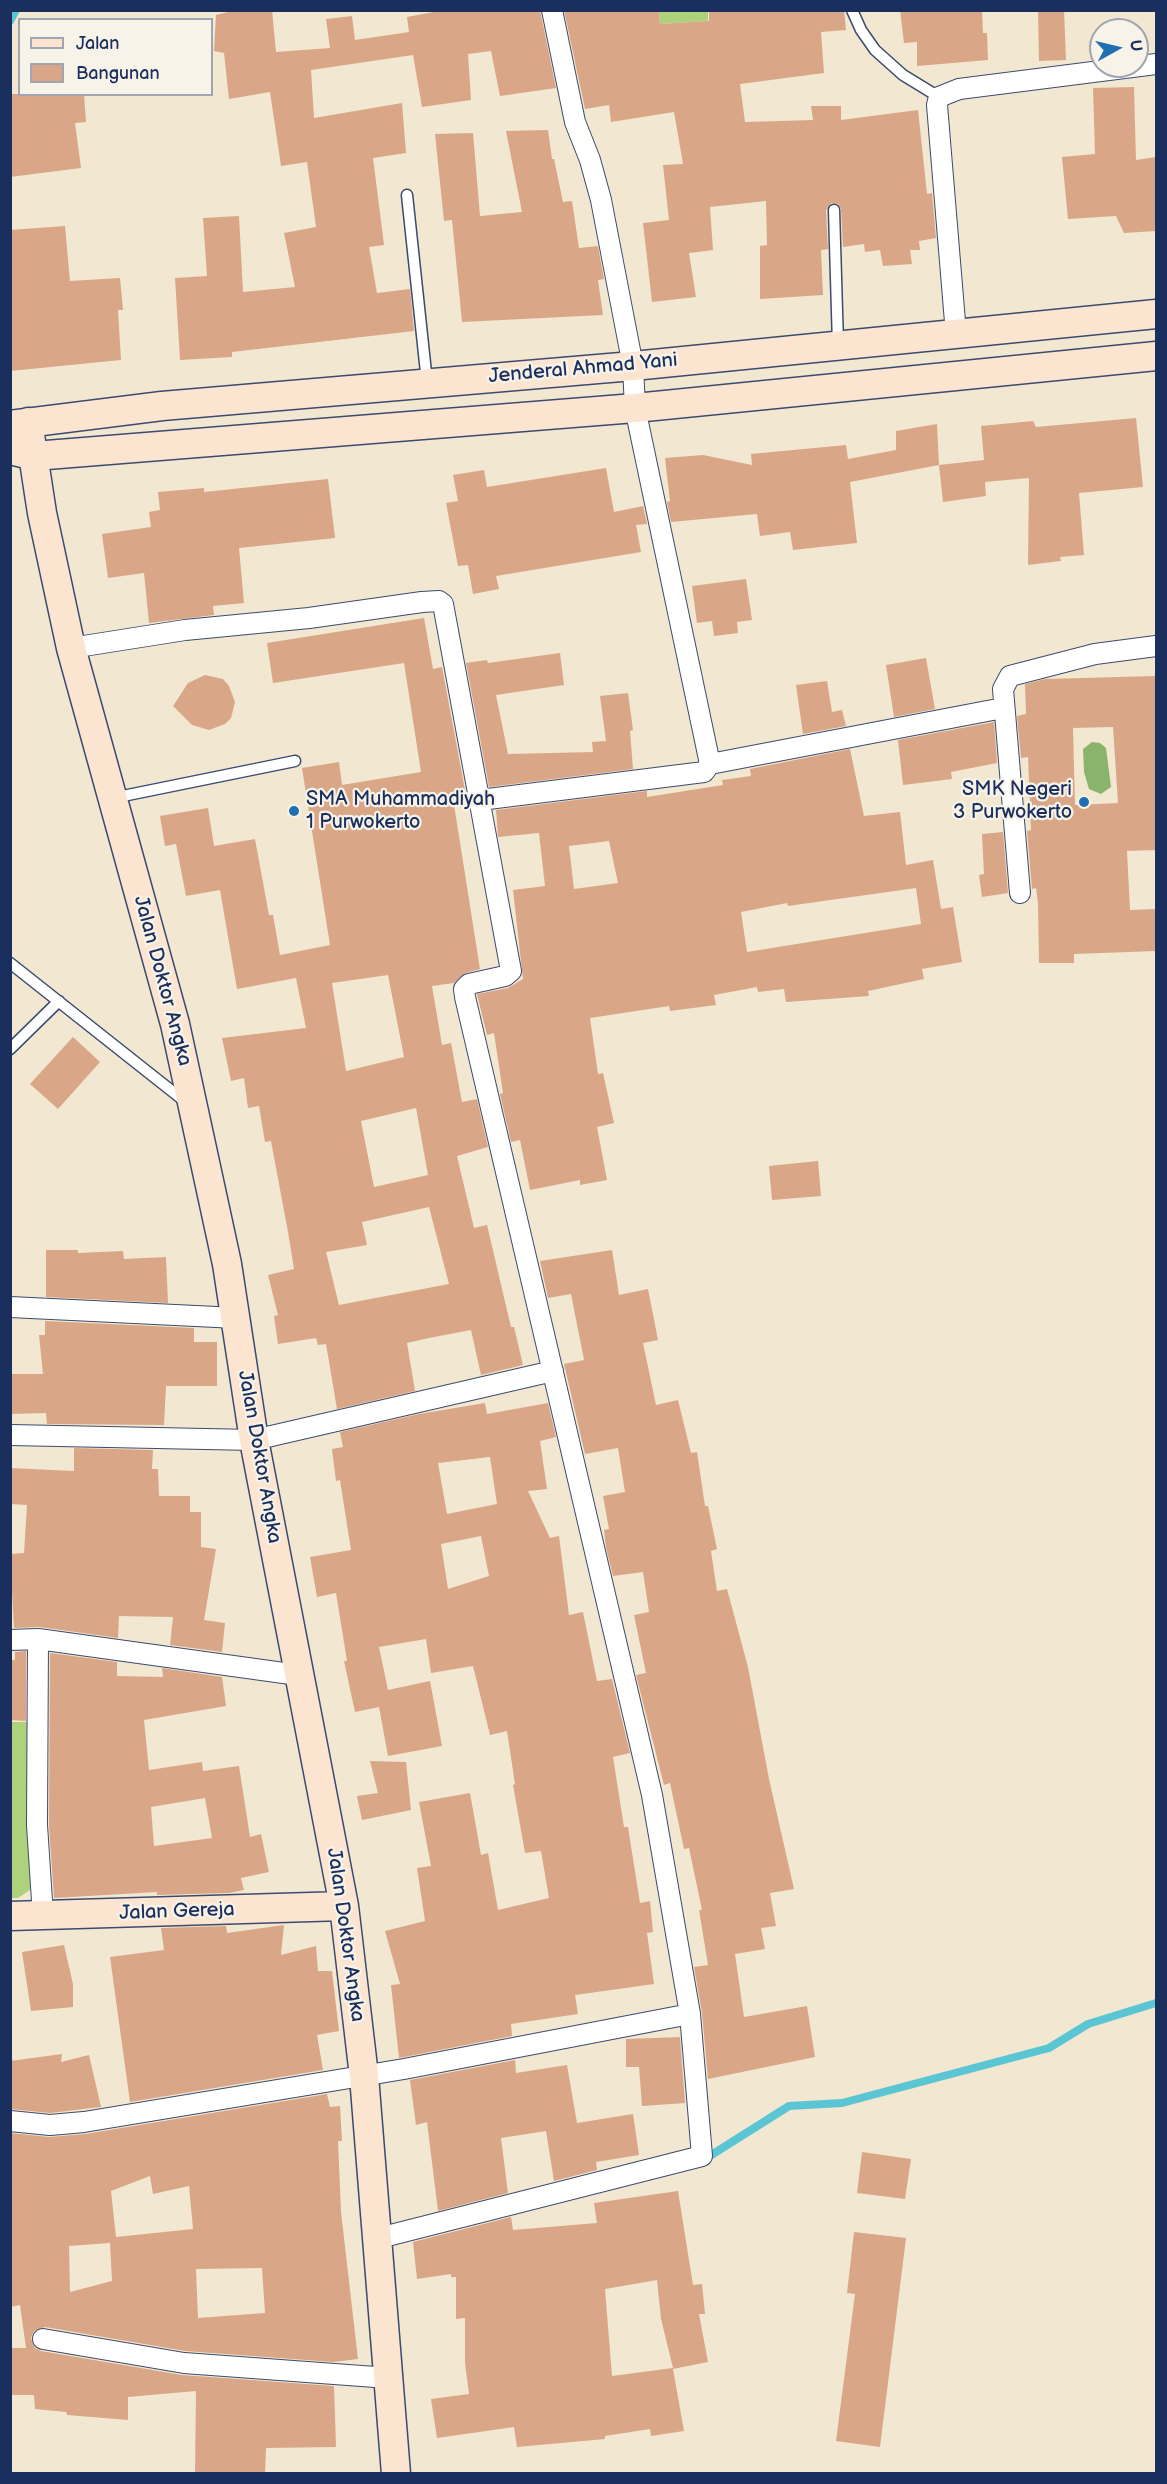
<!DOCTYPE html>
<style>
body{margin:0}
#map{position:relative;width:1167px;height:2484px;overflow:hidden;background:#f2e7d0;font-family:"Balsamiq Sans",sans-serif}
canvas{display:block}
.frame{position:absolute;inset:0;border:12px solid #1b2f5e;pointer-events:none}
.legend{position:absolute;left:18px;top:18px;width:195px;height:78px;box-sizing:border-box;background:#f7f3e8;border:2px solid #9fa5b1;margin:0;padding:8px 10px;list-style:none;font-size:18px;color:#1b2f5e}
.legend li{display:flex;align-items:center;gap:12px;height:30px}
.legend b{width:30px;border:2px solid #9fa5b1}
.north{position:absolute;left:1089px;top:18px;width:60px;height:60px;box-sizing:border-box;background:#f7f3e8;border:2px solid #9fa5b1;border-radius:50%;rotate:82deg;font-size:16px;font-weight:700;line-height:24px;text-align:center;color:#1b2f5e}
.north::after{content:'';display:block;margin:auto;width:21px;height:27px;background:#1f6fb2;clip-path:polygon(50% 0,100% 100%,50% 72%,0 100%)}
</style>
<div id="map">
<canvas width="1167" height="2484"></canvas>
<div class="frame"></div>
<ul class="legend">
<li><b style="height:8px;background:#fce5d0"></b>Jalan</li>
<li><b style="height:16px;background:#d9a788"></b>Bangunan</li>
</ul>
<div class="north">U</div>
</div>
<script>
const ctx = document.querySelector('canvas').getContext('2d');
ctx.lineJoin = 'round';
function paint(path, color) {
  ctx.fillStyle = color;
  ctx.fill(path, 'evenodd');
}
function poly(rows) {
  const path = new Path2D();
  for (const r of rows) {
    path.moveTo(r[0], r[1]);
    for (let i = 2; i < r.length; i += 2) path.lineTo(r[i], r[i + 1]);
  }
  return path;
}
function stroke(path, color, width, dash) {
  ctx.strokeStyle = color;
  ctx.lineWidth = width;
  ctx.lineCap = dash ? 'butt' : 'round';
  ctx.setLineDash(dash || []);
  ctx.stroke(path);
}
function label(font, color, halo, rows, align = 'center') {
  ctx.font = font + ' "Balsamiq Sans",sans-serif';
  ctx.lineWidth = 4.5;
  ctx.setLineDash([]);
  ctx.textBaseline = 'middle';
  ctx.strokeStyle = halo;
  ctx.fillStyle = color;
  for (const [text, x, y, turn = 0] of rows) {
    ctx.save();
    ctx.translate(x, y);
    ctx.rotate((+turn || 0) * Math.PI / 180);
    ctx.textAlign = isNaN(turn) ? turn : align;
    if (halo) ctx.strokeText(text, 0, 0);
    ctx.fillText(text, 0, 0);
    ctx.restore();
  }
}
paint(poly([
 [659,11,708,11,708,21,660,24],
 [11,1722,32,1722,30,1890,18,1898,11,1898]
]), '#aed27b');
paint(poly([
 [1092,742,1100,743,1106,748,1111,787,1101,794,1089,789,1084,772,1083,749]
]), '#8ab46b');
stroke(poly([
 [10,21,16,10],
 [705,2159,789,2106,842,2103,1049,2048,1088,2024,1156,2003]
]), '#5ac6d4', 8);
paint(poly([
 [236,10,272,10,276,52,330,48,326,19,352,16,355,40,409,32,407,17,444,10,540,10,556,88,500,96,491,51,468,54,471,100,422,107,413,55,311,70,314,118,402,103,406,153,373,158,384,245,369,247,377,293,410,289,414,331,232,352,232,357,180,360,175,278,207,276,203,218,239,216,243,292,295,287,284,233,316,227,307,162,281,166,270,92,229,99,224,53,214,51,216,15],
 [564,10,659,10,660,24,709,21,709,10,844,10,846,30,821,32,824,73,740,84,745,122,813,120,811,106,841,106,841,120,918,110,927,194,932,193,936,238,919,241,920,250,910,250,912,264,883,266,880,250,865,252,864,244,843,247,841,209,838,204,831,203,826,210,828,249,821,250,823,295,760,299,760,246,767,245,766,201,710,207,713,250,689,253,696,297,652,302,643,223,669,220,663,165,683,164,674,112,611,122,609,105,585,109],
 [900,10,982,10,983,33,987,33,988,60,917,66,917,42,904,43],
 [1038,10,1064,10,1066,60,1039,61],
 [1134,87,1136,160,1156,157,1156,231,1124,233,1116,216,1068,219,1062,157,1095,154,1093,88],
 [10,94,84,94,86,122,75,123,81,168,10,177],
 [548,130,552,159,554,159,563,202,572,201,579,248,598,246,604,279,598,280,603,315,462,322,452,220,444,221,435,134,473,133,480,216,522,212,506,131],
 [65,226,70,281,120,278,123,310,118,310,121,360,10,371,10,230],
 [1136,418,1143,487,1079,493,1084,555,1060,557,1061,561,1028,565,1029,478,985,482,986,496,943,502,939,465,984,460,981,426,1033,421,1036,427],
 [937,424,939,465,850,482,857,543,793,550,790,532,760,536,757,514,671,522,667,502,670,501,665,458,703,455,752,465,751,454,846,445,848,459,896,450,896,431],
 [606,468,614,512,643,506,647,524,636,525,641,552,496,576,499,589,473,594,468,565,458,566,446,503,458,501,453,475,484,470,487,487],
 [328,479,335,538,239,548,244,603,213,606,214,615,149,623,144,573,108,578,102,534,151,527,149,512,160,510,158,492,204,488,204,492],
 [746,579,752,620,737,622,738,633,714,636,712,621,697,623,692,586],
 [424,618,433,669,442,667,465,790,452,792,480,969,466,973,454,983,432,986,442,1045,451,1043,462,1102,477,1099,488,1147,457,1156,474,1228,487,1225,511,1327,514,1327,523,1365,481,1375,471,1330,429,1338,407,1343,415,1391,337,1409,326,1344,318,1345,316,1338,278,1344,274,1316,278,1315,268,1275,294,1269,288,1232,271,1141,265,1142,259,1106,248,1108,244,1078,231,1081,222,1038,306,1028,296,978,237,989,220,890,186,896,176,844,165,846,160,816,208,808,214,846,255,839,269,915,273,915,280,955,330,945,302,768,339,762,342,785,421,772,404,663,273,683,267,643],
 [388,975,404,1057,346,1071,332,983],
 [416,1108,428,1175,374,1187,361,1121],
 [429,1207,449,1284,339,1305,326,1252,367,1245,362,1222],
 [560,653,564,685,496,695,508,754,593,752,592,742,606,741,600,696,628,693,633,730,630,731,633,769,489,787,466,663,487,660,488,663],
 [926,658,935,709,894,717,886,665],
 [205,675,223,679,229,686,235,702,231,718,225,724,209,730,192,725,173,706,188,683],
 [1156,676,1156,850,1127,851,1130,910,1156,909,1156,951,1074,954,1074,963,1039,963,1038,903,1036,888,1032,889,1027,831,1031,830,1028,757,1021,758,1017,716,1026,714,1025,684,1045,679],
 [1113,727,1118,803,1075,805,1073,728],
 [827,681,832,712,842,710,846,726,803,734,796,685],
 [994,722,997,763,951,772,952,779,903,785,898,740],
 [850,749,864,816,900,812,906,865,933,860,941,909,953,907,962,962,922,969,924,979,868,991,869,996,786,1002,784,989,758,992,757,987,714,995,716,1005,670,1011,669,1006,590,1018,598,1074,603,1073,614,1123,597,1127,607,1180,580,1185,580,1180,530,1190,520,1140,511,1142,500,1094,503,1093,494,1033,487,1035,477,994,508,988,523,979,513,890,545,886,539,833,498,837,496,810,647,791,647,797,723,785,722,780,751,776,750,769],
 [609,841,618,883,574,889,569,846],
 [916,888,921,924,747,952,741,912,787,903,788,906],
 [1003,832,1008,893,982,897,979,875,984,874,982,834],
 [73,1037,100,1062,58,1109,30,1084],
 [818,1161,821,1196,772,1200,769,1166],
 [46,1250,78,1250,78,1253,123,1251,124,1259,166,1257,168,1303,46,1297],
 [612,1250,619,1295,648,1289,658,1340,643,1343,656,1405,678,1400,691,1453,697,1452,705,1506,708,1506,717,1549,711,1551,717,1591,727,1589,748,1667,769,1779,794,1889,770,1893,776,1926,761,1928,765,1949,735,1954,744,2017,807,2006,815,2057,708,2079,702,2013,694,1967,708,1965,699,1910,702,1910,689,1848,684,1849,670,1783,664,1785,636,1675,646,1673,634,1615,649,1612,643,1572,613,1576,606,1548,604,1530,609,1529,603,1496,625,1492,618,1448,585,1454,564,1364,584,1360,571,1294,548,1298,540,1261],
 [45,1321,194,1328,194,1342,217,1342,217,1386,166,1386,164,1425,47,1424,46,1413,10,1414,10,1374,43,1374,39,1335,45,1335],
 [485,1403,487,1414,548,1403,556,1437,540,1441,547,1489,528,1491,550,1538,559,1536,569,1615,583,1612,597,1681,612,1679,630,1753,613,1757,624,1827,628,1827,640,1903,650,1901,653,1932,647,1933,654,1984,575,1995,578,2014,511,2024,512,2036,399,2058,391,1985,400,1984,385,1931,425,1921,417,1868,431,1866,419,1802,470,1793,481,1855,488,1853,498,1910,549,1898,541,1851,525,1853,513,1785,515,1784,507,1731,490,1735,473,1666,431,1673,426,1639,379,1647,388,1690,430,1681,442,1746,388,1756,379,1707,355,1712,344,1661,347,1661,336,1593,317,1597,310,1557,351,1550,340,1480,336,1481,332,1449,343,1447,340,1432,419,1414],
 [490,1457,497,1504,447,1514,438,1463],
 [481,1536,489,1576,448,1589,441,1544],
 [74,1448,153,1450,152,1469,158,1469,159,1496,190,1496,190,1512,201,1512,201,1547,216,1549,204,1620,225,1623,222,1652,170,1645,173,1617,119,1616,118,1638,40,1627,14,1628,10,1554,24,1553,27,1505,10,1504,10,1468,74,1471],
 [26,1651,26,1721,10,1720,10,1660,15,1660,15,1652],
 [50,1653,117,1662,117,1676,163,1677,162,1668,222,1677,226,1706,144,1720,149,1770,202,1762,203,1771,239,1766,250,1837,261,1834,269,1872,241,1878,244,1890,229,1893,157,1895,157,1892,54,1898,49,1825],
 [205,1798,212,1838,154,1846,151,1807],
 [370,1761,406,1762,411,1810,362,1820,357,1796,378,1793],
 [284,1925,281,1955,316,1946,318,1971,332,1971,339,2031,317,2035,323,2070,130,2102,110,1957,164,1950,161,1928,226,1926,227,1933],
 [64,1945,73,1984,73,2007,31,2011,22,1952],
 [680,2037,685,2103,642,2106,639,2067,626,2067,626,2039],
 [62,2054,61,2062,89,2055,101,2107,50,2113,10,2109,10,2061],
 [515,2060,516,2073,567,2065,577,2123,633,2114,639,2155,596,2162,597,2170,554,2181,546,2131,501,2138,508,2193,438,2211,427,2122,416,2125,410,2080],
 [327,2094,330,2107,340,2106,342,2141,338,2141,341,2212,358,2359,333,2362,185,2351,45,2327,34,2331,31,2338,35,2348,41,2351,182,2375,334,2386,336,2447,266,2448,265,2474,195,2474,196,2391,128,2397,128,2420,67,2415,66,2412,35,2409,34,2395,10,2395,10,2348,26,2348,20,2305,10,2307,10,2133,49,2137,85,2134],
 [150,2176,153,2194,189,2186,193,2229,116,2237,111,2191],
 [110,2243,112,2281,70,2292,69,2246],
 [262,2268,265,2313,198,2318,196,2269],
 [862,2152,911,2159,905,2199,857,2193],
 [678,2191,693,2285,702,2284,705,2314,699,2314,708,2362,673,2369,684,2431,651,2436,650,2429,605,2436,605,2439,517,2447,514,2427,437,2438,431,2399,469,2394,465,2363,465,2318,456,2319,456,2277,451,2277,451,2274,417,2279,413,2242,511,2217,513,2230,597,2223,594,2203],
 [657,2280,661,2319,673,2368,612,2376,605,2289],
 [854,2232,906,2238,880,2447,836,2441,855,2294,847,2293]
]), '#d9a788');
const lane = poly([
 [852,10,861,30,875,50,903,75,939,97],
 [407,195,427,382],
 [834,210,838,345],
 [113,798,295,761],
 [10,963,187,1103],
 [10,1049,59,1001]
]);
const street = poly([
 [956,334,937,105,939,97,959,89,1156,64],
 [710,764,1003,708],
 [480,800,704,772,710,764,635,408,633,366,601,200,590,160,575,122,552,10],
 [1020,893,1003,689,1010,676,1095,654,1156,646],
 [10,1307,237,1318],
 [10,1435,254,1440,553,1371],
 [38,1639,37,1825,43,1916],
 [10,1640,38,1639,298,1675],
 [10,2121,50,2125,84,2122,404,2069,690,2014,652,1795,465,997,464,989,469,984,505,976,511,971,443,604,439,601,422,602,309,618,185,630,71,648],
 [379,2238,702,2156,690,2014],
 [43,2339,184,2363,389,2378]
]);
const secondary = poly([
 [28,422,42,513,71,648,175,1024,227,1264,254,1440,344,1906,364,2076,396,2474],
 [10,425,162,406,633,366,1156,314],
 [10,450,34,456,635,408,1156,356],
 [10,1916,344,1906]
]);
stroke(lane, '#3b4b6f', 13);
stroke(street, '#3b4b6f', 22);
stroke(secondary, '#3b4b6f', 31);
stroke(lane, '#fff', 10);
stroke(street, '#fff', 20);
stroke(secondary, '#fce5d0', 28);
for (const [x, y, r, color] of [
 [1084,802,6,"#1f6fb2"],
 [294,811,6,"#1f6fb2"]
]) {
  const dot = new Path2D();
  dot.arc(x, y, r, 0, 2 * Math.PI);
  ctx.fillStyle = color;
  ctx.fill(dot);
  stroke(dot, '#f7f3e8', 2);
}
label('20px', '#1b2f5e', '#f7f3e8', [
 ["Jenderal Ahmad Yani",583,369,-5],
 ["Jalan Doktor Angka",162,981,75],
 ["Jalan Doktor Angka",259,1457,80],
 ["Jalan Gereja",177,1912,-2],
 ["Jalan Doktor Angka",345,1935,82]
]);
label('20px', '#1b2f5e', '#f7f3e8', [
 ["SMK Negeri",1072,790],
 ["3 Purwokerto",1072,813],
 ["SMA Muhammadiyah",306,800,"left"],
 ["1 Purwokerto",306,823,"left"]
], 'right');
</script>
